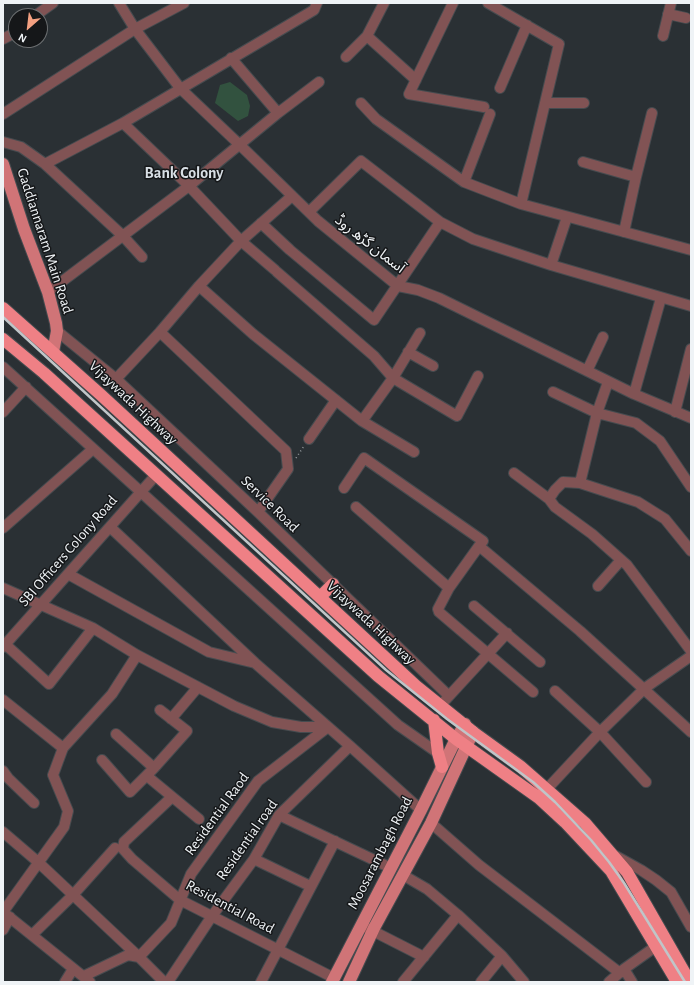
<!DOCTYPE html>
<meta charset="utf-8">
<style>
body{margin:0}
#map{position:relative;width:694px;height:985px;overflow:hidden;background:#2a3034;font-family:"Alegreya Sans",sans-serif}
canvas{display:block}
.frame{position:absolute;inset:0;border:4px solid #eff3f6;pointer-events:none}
.north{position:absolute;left:8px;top:8px;width:40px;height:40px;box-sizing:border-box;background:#151719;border:1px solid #6c6f71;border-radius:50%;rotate:208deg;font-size:11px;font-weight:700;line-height:16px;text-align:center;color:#eff3f6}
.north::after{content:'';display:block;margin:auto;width:14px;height:18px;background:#f3a081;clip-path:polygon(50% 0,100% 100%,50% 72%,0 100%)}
</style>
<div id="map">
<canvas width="694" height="985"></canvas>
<div class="frame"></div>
<div class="north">N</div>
</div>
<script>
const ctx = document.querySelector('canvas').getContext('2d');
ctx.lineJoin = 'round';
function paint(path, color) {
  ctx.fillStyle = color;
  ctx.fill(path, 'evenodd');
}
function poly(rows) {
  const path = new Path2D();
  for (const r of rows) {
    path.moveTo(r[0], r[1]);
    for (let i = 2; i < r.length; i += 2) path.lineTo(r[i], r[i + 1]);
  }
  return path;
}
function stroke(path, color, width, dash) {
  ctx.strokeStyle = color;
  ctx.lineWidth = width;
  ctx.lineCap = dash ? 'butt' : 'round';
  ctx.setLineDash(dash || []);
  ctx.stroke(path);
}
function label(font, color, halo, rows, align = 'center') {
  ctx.font = font + ' "Alegreya Sans","Noto Sans Arabic",sans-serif';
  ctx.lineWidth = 3;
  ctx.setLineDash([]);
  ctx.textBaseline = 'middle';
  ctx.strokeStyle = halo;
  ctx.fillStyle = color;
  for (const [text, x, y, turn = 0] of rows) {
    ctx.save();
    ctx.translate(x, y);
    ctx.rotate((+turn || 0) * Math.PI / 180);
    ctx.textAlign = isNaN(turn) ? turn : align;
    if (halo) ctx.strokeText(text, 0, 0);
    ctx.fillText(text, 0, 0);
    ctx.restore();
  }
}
paint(poly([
 [230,82,247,95,250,106,248,116,238,121,215,103,220,85]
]), '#32523f');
const minor = poly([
 [119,3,135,29,180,88,240,145,318,221,398,286,418,290,439,298,634,394,691,418],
 [453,3,409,94,484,107],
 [488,3,559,44,521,204],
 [668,14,686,18],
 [35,16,53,3],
 [367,36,416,80],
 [663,36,671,3],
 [3,39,16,32],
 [346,57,367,36,384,3],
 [231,58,278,113],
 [500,88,527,25],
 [361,103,376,119,464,182,521,204,691,250],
 [545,103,584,103],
 [3,114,135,29,184,3],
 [123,123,189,186,241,241,275,270],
 [3,142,21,147,45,164,123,236,142,257],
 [583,162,636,177],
 [45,164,123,123,314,10,317,3],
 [464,182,490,114],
 [309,212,361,161,440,222,473,239,551,265,691,306],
 [261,223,290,250,374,320,440,222],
 [624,232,636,177,652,113],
 [551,265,567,217],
 [277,272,374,356,393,378,457,416,478,376],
 [199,286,253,334,362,421,414,452],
 [48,292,189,186,278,113,319,82],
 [57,331,116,379,258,512,449,696,441,705],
 [160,332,286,451,288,469,258,512],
 [408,352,433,366],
 [3,367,398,725,438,753],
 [587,371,603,337],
 [116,379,160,332,199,286,241,241,292,196],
 [608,382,597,413,580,483,638,502,665,519,691,551],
 [553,392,597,413,636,423,660,441,691,487],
 [634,394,661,298],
 [3,412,26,387],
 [675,412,691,349],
 [362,421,393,378,420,333],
 [309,439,336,400],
 [514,473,549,499,555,507,592,534,627,565,691,651],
 [344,488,364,458,483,541,479,546,580,631,691,732],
 [549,499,555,490,563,482,580,483],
 [356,507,449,588],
 [110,527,255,663,350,746,421,810],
 [3,528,93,449],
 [479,546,449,588,438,609,439,612,533,692],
 [68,574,209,652,255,663],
 [598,586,621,560],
 [3,588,93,628,137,655,234,706,272,722,301,727,328,727],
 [474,606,540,662],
 [6,645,49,684,93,628],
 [3,647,156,475],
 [555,691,600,732,646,782],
 [449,696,507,633],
 [3,700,63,748],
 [171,719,198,687],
 [102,760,130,792,154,768,116,734],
 [154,768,187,731,160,710],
 [3,771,8,778,34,803],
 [147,776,199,819],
 [546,790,600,732,645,688,691,656],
 [172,797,124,842,123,849,132,859,180,900,334,978],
 [279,815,391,868],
 [431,823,479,865,620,973],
 [3,832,38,862,139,957,164,982],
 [614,855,641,870,656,880,671,892,691,927],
 [254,859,310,886],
 [403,875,427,889,458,915,502,956,524,982],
 [3,912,64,827,68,811,53,775,63,748,112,694,137,655],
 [3,912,90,982],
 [367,928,424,957],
 [3,930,10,917],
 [32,935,73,895,115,848],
 [624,969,632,982],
 [84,976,128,955,139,957,171,923,191,874,258,781,328,727],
 [65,982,73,969],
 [168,982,212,916,254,859,279,815,350,746],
 [261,982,335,841],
 [403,982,458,915],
 [481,982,502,956],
 [609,982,624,969,655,947]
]);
const major = poly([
 [3,164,24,229,48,292,56,323,57,331,53,352],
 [332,982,421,810,456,739,465,724],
 [349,982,374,928,431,823,473,732]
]);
const highway = poly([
 [3,308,101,395,416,686,473,732,520,766,585,823,627,872,690,982],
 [3,339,44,373,378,676,456,739,539,798,565,822,611,871,677,982],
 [320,597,333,584],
 [434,720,438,753,442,767]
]);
stroke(minor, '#464b4f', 12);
stroke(major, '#464b4f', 14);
stroke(highway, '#464b4f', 14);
stroke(poly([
 [296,458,304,446]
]), '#959a9d', 1.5, [1, 3]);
stroke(minor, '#815354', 10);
stroke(major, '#d07477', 12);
stroke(highway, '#ef8085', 12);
stroke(poly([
 [3,317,386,670,447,719,533,782,555,802,591,840,609,862,624,883,685,982]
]), '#c0c5c8', 2.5);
label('15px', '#eff3f6', '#151719', [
 ["Gaddiannaram Main Road",45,241,72],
 ["آسمان گڑھ روڈ",370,244,38],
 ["Vijaywada Highway",133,403,43],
 ["Service Road",270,504,44],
 ["SBI Officers Colony Road",68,551,-49],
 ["Vijaywada Highway",371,623,43],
 ["Residential Raod",217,814,-54],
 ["Residential road",247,840,-55],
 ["Moosarambagh Road",380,853,-63],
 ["Residential Road",230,907,28]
]);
label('bold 16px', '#d8dfe5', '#151719', [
 ["Bank Colony",184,173]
]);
</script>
